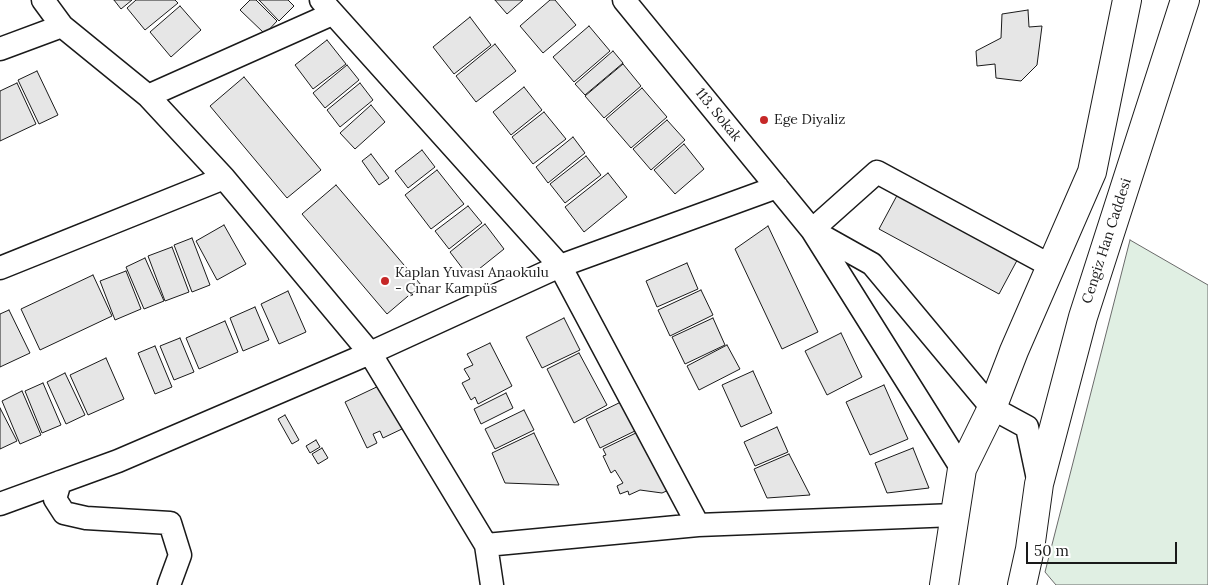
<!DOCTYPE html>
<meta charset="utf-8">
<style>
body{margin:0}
#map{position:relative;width:1208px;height:585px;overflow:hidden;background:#fff;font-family:Lora,serif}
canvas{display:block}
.scale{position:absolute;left:1026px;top:542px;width:151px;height:22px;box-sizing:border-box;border:2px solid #1a1a1a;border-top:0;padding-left:6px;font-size:15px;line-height:18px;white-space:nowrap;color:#1a1a1a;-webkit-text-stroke:4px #fff;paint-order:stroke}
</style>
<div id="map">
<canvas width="1208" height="585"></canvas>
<div class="scale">50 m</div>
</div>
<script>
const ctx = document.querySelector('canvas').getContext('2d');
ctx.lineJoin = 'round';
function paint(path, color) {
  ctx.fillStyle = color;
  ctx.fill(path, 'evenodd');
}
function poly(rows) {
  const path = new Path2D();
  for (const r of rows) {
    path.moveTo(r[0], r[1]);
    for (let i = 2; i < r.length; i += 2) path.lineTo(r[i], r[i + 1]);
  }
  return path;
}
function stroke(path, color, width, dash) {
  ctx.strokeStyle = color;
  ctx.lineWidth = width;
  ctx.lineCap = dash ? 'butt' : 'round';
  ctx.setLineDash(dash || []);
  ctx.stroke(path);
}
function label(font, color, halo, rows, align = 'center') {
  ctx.font = font + ' Lora,serif';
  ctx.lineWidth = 4;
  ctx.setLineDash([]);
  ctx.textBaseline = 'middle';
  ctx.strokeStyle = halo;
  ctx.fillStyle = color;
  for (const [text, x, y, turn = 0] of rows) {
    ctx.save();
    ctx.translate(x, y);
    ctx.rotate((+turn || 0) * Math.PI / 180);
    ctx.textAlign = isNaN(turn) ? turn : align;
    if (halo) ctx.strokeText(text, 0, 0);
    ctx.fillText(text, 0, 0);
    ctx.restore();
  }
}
const green = poly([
 [1130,240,1208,285,1208,585,1056,585,1045,572,1130,240]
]);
paint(green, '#e0efe3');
stroke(green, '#6a6a6a', 1);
const building = poly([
 [114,0,132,0,121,9,114,0],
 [136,0,175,0,178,3,145,30,127,8,136,0],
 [250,0,256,0,277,21,265,34,240,10,250,0],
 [259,0,288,0,294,6,279,21,259,0],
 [495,0,523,0,507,14,495,0],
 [550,0,555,0,576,25,543,53,520,26,550,0],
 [180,6,201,30,171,57,150,32,180,6],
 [1028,10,1029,27,1042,26,1037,65,1021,81,996,78,995,64,977,66,976,51,1001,38,1002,14,1028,10],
 [470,17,491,45,454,74,433,47,470,17],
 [589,26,610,51,574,82,553,57,589,26],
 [327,40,346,64,313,89,295,65,327,40],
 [495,44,516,71,476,102,456,76,495,44],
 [613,51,623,63,585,95,575,84,613,51],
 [623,64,641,86,604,118,585,96,623,64],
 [347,65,359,80,325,108,313,93,347,65],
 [37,71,58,115,39,124,18,80,37,71],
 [244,77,321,170,287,198,210,106,244,77],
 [17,83,36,124,0,141,0,91,17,83],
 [360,83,373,100,340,127,327,110,360,83],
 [524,87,542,110,511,135,493,112,524,87],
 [642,88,667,117,631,148,606,119,642,88],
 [371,105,385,122,355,149,340,133,371,105],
 [544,112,566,139,533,164,512,137,544,112],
 [667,120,685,140,651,170,633,149,667,120],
 [573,137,585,153,548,183,536,167,573,137],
 [684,144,704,169,675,194,654,170,684,144],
 [422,150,435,167,408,188,395,171,422,150],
 [371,154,389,178,379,185,362,161,371,154],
 [586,156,601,175,565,203,550,184,586,156],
 [437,170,464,204,431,229,405,195,437,170],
 [608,173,627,197,584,232,565,207,608,173],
 [336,185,421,285,387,314,302,214,336,185],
 [901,188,1021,253,999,294,879,229,901,188],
 [468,206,482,223,449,249,435,231,468,206],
 [485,224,504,249,469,277,450,252,485,224],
 [224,225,246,264,217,280,196,241,224,225],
 [768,226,818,332,782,349,735,249,768,226],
 [192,238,210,285,192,292,174,245,192,238],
 [172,247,189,292,165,301,148,256,172,247],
 [145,258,164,301,144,309,126,267,145,258],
 [687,263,698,289,657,307,646,281,687,263],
 [126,271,141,309,115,320,100,281,126,271],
 [93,275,112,316,40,350,21,309,93,275],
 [701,290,713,315,670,336,658,310,701,290],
 [288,291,306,332,279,344,261,304,288,291],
 [255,307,269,340,243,351,230,318,255,307],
 [9,310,30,353,0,367,0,314,9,310],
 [564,318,580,350,542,368,526,337,564,318],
 [713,318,725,345,685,364,672,337,713,318],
 [225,321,238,352,199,369,186,338,225,321],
 [841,333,862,377,827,395,805,351,841,333],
 [180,338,194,372,174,380,160,346,180,338],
 [490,343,512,386,478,404,475,397,471,400,462,383,470,379,464,369,473,365,467,354,490,343],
 [727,345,740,369,699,390,687,366,727,345],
 [155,346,172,387,155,394,138,353,155,346],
 [579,353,607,405,574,423,547,369,579,353],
 [106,358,124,399,88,415,70,375,106,358],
 [753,371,772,413,741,427,722,385,753,371],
 [65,373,85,415,66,424,47,382,65,373],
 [43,383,61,425,42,433,25,391,43,383],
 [383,384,404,428,383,438,380,431,373,434,377,443,367,448,345,402,383,384],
 [884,385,908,439,870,455,846,402,884,385],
 [22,391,41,435,20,444,2,401,22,391],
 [506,393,513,408,481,424,474,409,506,393],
 [625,400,639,429,600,448,586,419,625,400],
 [0,408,17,441,0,449,0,408],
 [524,410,534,430,495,449,485,429,524,410],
 [285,415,299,440,292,444,278,419,285,415],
 [777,427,788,452,755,466,744,442,777,427],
 [640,431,671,489,662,493,640,490,629,495,628,491,620,494,617,486,623,483,615,470,611,473,603,456,606,455,603,449,640,431],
 [534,433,559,485,505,483,492,453,534,433],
 [316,440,320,447,310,453,306,446,316,440],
 [322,448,328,458,318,464,312,454,322,448],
 [913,448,929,488,887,493,875,463,913,448],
 [789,454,810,495,767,498,754,469,789,454]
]);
paint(building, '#e6e6e6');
stroke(building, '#1a1a1a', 1);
const minor = poly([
 [43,0,62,26,148,96,224,178,370,353,486,545,492,585],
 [321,0,560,266,698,525,955,515],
 [624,0,812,230,962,469],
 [0,49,62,26],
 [148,96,332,14],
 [812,230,877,172,1051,266],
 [815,232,872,264,992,408,1027,427,1039,484],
 [0,268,224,178],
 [60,482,55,499,64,513,86,518,170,523,180,555,169,585],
 [0,504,118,461,370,353,560,266,777,187],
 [486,545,698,525]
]);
const major = poly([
 [944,585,962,469,992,408,1014,351,1092,172,1127,0],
 [1022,585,1030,549,1039,484,1083,317,1185,0]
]);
stroke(minor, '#1a1a1a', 25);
stroke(major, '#1a1a1a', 30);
stroke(minor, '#fff', 22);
stroke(major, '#fff', 28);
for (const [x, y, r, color] of [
 [764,120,5,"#c62828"],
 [385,281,5,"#c62828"]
]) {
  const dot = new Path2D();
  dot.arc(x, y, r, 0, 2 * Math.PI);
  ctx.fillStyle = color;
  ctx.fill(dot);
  stroke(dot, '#fff', 2);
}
label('14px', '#1a1a1a', '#fff', [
 ["113. Sokak",718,115,51],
 ["Cengiz Han Caddesi",1107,241,-72]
]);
label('14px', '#1a1a1a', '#fff', [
 ["Ege Diyaliz",774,120],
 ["Kaplan Yuvası Anaokulu",395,273],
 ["- Çınar Kampüs",395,289]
], 'left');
</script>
